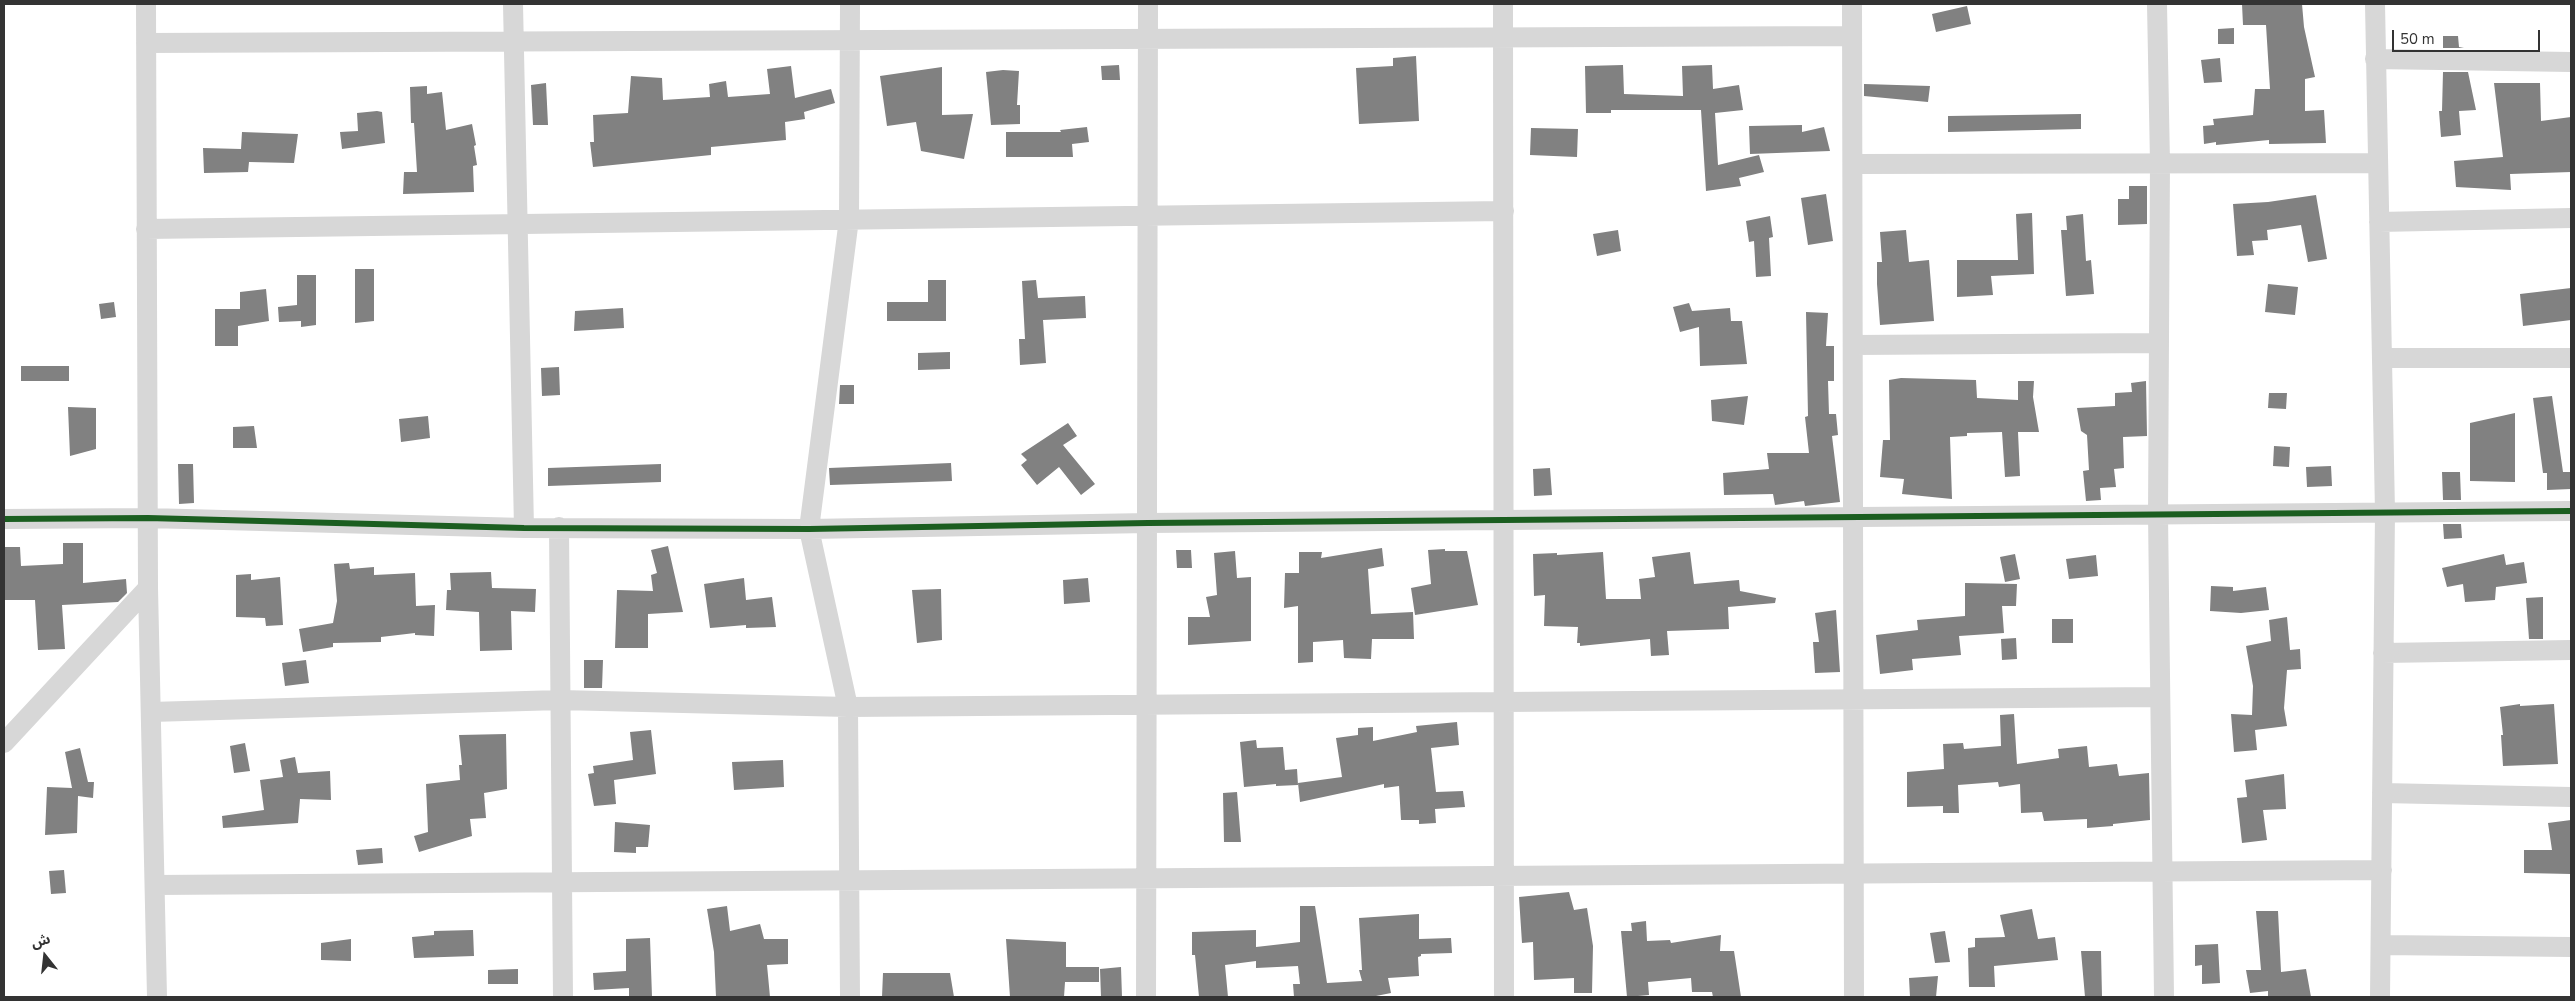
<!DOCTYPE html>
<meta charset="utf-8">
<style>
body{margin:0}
#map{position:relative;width:2575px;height:1001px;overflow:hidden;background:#fff;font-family:"Nunito Sans","Noto Sans Arabic",sans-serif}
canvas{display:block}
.frame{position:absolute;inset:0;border:5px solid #333;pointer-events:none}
.north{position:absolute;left:20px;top:931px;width:50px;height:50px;-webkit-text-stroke:4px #fff;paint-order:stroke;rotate:344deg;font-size:14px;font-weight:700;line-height:20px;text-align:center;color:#333}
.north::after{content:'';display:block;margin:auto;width:18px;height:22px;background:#333;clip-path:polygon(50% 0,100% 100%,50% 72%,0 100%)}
.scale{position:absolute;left:2392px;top:30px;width:148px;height:22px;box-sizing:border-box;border:2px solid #333;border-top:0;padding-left:6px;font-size:15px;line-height:18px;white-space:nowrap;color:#333;-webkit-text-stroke:4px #fff;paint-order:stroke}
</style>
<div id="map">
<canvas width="2575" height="1001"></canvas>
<div class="frame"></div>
<div class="north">ش</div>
<div class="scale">50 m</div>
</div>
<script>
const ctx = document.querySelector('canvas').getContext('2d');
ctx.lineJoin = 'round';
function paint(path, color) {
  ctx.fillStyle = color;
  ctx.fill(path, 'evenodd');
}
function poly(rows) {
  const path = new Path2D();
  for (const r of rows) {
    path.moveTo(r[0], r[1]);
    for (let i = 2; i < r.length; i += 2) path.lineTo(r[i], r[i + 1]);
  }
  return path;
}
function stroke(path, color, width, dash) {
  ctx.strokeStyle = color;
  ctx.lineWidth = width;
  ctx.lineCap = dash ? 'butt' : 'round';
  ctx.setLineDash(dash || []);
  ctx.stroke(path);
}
paint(poly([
 [2242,4,2302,4,2304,27,2315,77,2305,79,2305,111,2324,110,2326,143,2269,144,2269,140,2216,145,2216,142,2204,144,2203,126,2214,125,2213,119,2253,115,2255,89,2270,89,2266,25,2243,25],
 [1967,6,1971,24,1936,32,1932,14],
 [2234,28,2234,44,2218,44,2218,29],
 [2443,36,2458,36,2459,47,2464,48,2443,48],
 [1416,56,1419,121,1359,124,1356,68,1393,66,1393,58],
 [2220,58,2222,82,2204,83,2201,60],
 [1119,65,1120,80,1102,80,1101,66],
 [1623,65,1624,94,1683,96,1682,66,1712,65,1713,89,1739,85,1743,110,1715,113,1718,165,1759,155,1764,172,1739,178,1741,186,1706,191,1701,110,1611,110,1611,113,1586,113,1585,66],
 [791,66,795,98,831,89,835,103,804,112,805,119,785,122,786,140,711,147,711,155,593,167,590,142,594,142,593,115,628,113,631,76,662,78,663,100,710,97,709,84,726,81,728,97,770,94,767,69],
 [942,67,942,115,973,114,964,159,921,151,916,122,887,126,880,76],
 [1003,70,1019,71,1017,105,1020,105,1020,124,991,125,986,72],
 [2443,72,2468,72,2476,110,2459,111,2461,135,2441,137,2439,111,2442,111],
 [546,83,548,125,533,125,531,85],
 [2494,83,2540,83,2541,121,2571,117,2571,172,2510,174,2511,190,2456,187,2454,161,2503,157],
 [1864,84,1930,86,1928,102,1864,96],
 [427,86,427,94,442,92,446,130,472,124,476,145,474,146,477,165,473,166,474,192,403,194,404,172,417,172,414,123,411,123,410,87],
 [377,111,382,112,385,143,342,149,340,132,358,131,357,113],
 [2081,114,2081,129,1948,132,1948,116],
 [1802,125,1802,132,1824,127,1830,151,1750,154,1749,126],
 [1087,127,1089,142,1072,144,1073,157,1006,157,1006,132,1061,132,1060,130],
 [1531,128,1578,129,1577,157,1530,155],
 [242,132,298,134,294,163,249,162,248,172,204,173,203,148,241,149],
 [2129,186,2147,186,2147,224,2118,225,2118,199,2129,199],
 [1826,194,1833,241,1808,245,1801,198],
 [2316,195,2327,259,2308,262,2301,225,2267,230,2268,240,2252,241,2254,255,2237,256,2233,204,2268,202],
 [2032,213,2034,274,1991,276,1993,295,1957,297,1957,260,2018,260,2016,214],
 [2083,214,2086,261,2091,260,2094,294,2066,296,2061,230,2067,230,2066,216],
 [1770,216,1773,237,1769,238,1771,276,1756,277,1754,241,1749,242,1746,221],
 [1618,230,1621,251,1597,256,1593,234],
 [1906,230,1909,262,1929,260,1934,321,1880,325,1877,284,1877,262,1882,262,1880,232],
 [355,269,374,269,374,321,355,323],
 [297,275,316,275,316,325,301,327,301,321,279,322,278,307,297,305],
 [928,280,946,280,946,321,887,321,887,302,928,302],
 [1036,280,1038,298,1085,296,1086,318,1043,320,1046,363,1020,365,1019,339,1025,339,1022,281],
 [2268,284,2298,287,2295,315,2265,312],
 [2571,288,2571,320,2523,326,2520,294],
 [266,289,269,321,238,326,238,346,215,346,215,309,240,309,240,292],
 [114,302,116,317,101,319,99,304],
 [1689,303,1692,311,1730,308,1731,321,1742,321,1747,364,1700,366,1699,327,1680,332,1673,307],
 [623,308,624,328,574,331,575,311],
 [1806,312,1828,313,1826,346,1834,346,1834,381,1828,381,1829,414,1836,414,1838,435,1832,436,1840,502,1805,506,1804,501,1775,505,1773,494,1724,495,1723,473,1769,469,1767,453,1809,453,1805,417,1808,416],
 [950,352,950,369,918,370,918,353],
 [21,366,69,366,69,381,21,381],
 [559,367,560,395,542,396,541,368],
 [1901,378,1976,380,1977,398,2018,400,2018,381,2034,381,2033,397,2039,432,2018,432,2020,476,2005,477,2002,432,1967,433,1967,436,1950,437,1952,499,1902,494,1904,479,1880,477,1883,440,1890,440,1889,380],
 [2146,381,2147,436,2123,437,2124,468,2114,469,2116,487,2100,488,2101,500,2086,501,2083,471,2089,470,2087,435,2081,431,2077,408,2115,406,2115,393,2132,392,2131,383],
 [840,385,854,385,854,404,839,404],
 [2269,393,2287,393,2286,409,2268,408],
 [1748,396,1744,425,1712,421,1711,400],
 [2552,396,2563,472,2571,472,2571,489,2547,490,2547,473,2543,473,2533,398],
 [68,407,96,408,96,449,70,456],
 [2515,413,2515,482,2470,481,2470,423],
 [428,416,430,438,401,442,399,419],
 [1068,423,1077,436,1063,445,1095,484,1081,495,1059,467,1037,485,1021,465,1027,460,1021,454],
 [254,426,257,448,233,448,233,427],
 [2274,446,2290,447,2289,467,2273,466],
 [951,463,952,481,830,485,829,468],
 [178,464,193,464,194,503,179,504],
 [661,464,661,482,548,486,548,468],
 [2331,466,2332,486,2307,487,2306,467],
 [1550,468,1552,495,1534,496,1533,469],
 [2442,472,2460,472,2461,500,2443,500],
 [2443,524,2461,524,2462,538,2444,539],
 [63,543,83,543,83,583,126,579,127,593,118,602,62,605,65,649,38,650,35,600,4,600,5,547,20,547,21,566,63,564],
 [668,546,683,612,648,614,648,648,615,648,617,590,653,591,651,575,657,573,651,550],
 [1382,548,1384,566,1368,569,1371,614,1413,612,1414,639,1372,639,1371,659,1344,658,1343,640,1313,642,1313,662,1298,663,1298,606,1284,608,1285,573,1299,573,1299,552,1322,552,1321,558],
 [1445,549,1445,551,1467,551,1478,605,1415,615,1411,588,1431,584,1428,550],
 [1176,550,1191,550,1192,568,1177,568],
 [1235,551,1237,578,1251,577,1251,641,1188,645,1188,617,1210,617,1206,597,1217,595,1214,553],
 [1603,552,1606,599,1641,599,1639,579,1655,577,1652,557,1690,552,1694,584,1739,580,1740,591,1776,598,1775,603,1728,607,1729,629,1667,631,1669,655,1651,656,1650,639,1580,646,1580,643,1577,643,1578,627,1544,626,1545,595,1534,596,1533,554,1557,553,1557,555],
 [2015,554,2020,579,2005,582,2000,557],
 [2504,554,2506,565,2524,562,2527,583,2496,587,2495,600,2465,602,2463,584,2447,587,2442,568],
 [2096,555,2098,576,2069,579,2066,559],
 [349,563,350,569,374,567,374,575,415,573,416,606,435,605,434,636,415,635,415,633,381,637,381,642,333,643,333,647,303,652,299,629,333,623,337,601,334,564],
 [491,572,492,588,536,589,535,612,511,611,512,650,480,651,479,612,446,610,447,590,451,590,450,573],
 [251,574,251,580,280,577,283,625,266,626,265,618,236,617,236,575],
 [744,578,746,600,772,597,776,627,746,628,746,625,710,628,704,584],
 [1088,578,1090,602,1064,604,1063,580],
 [1965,583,2017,584,2016,606,2002,606,2004,633,1959,636,1961,655,1912,659,1913,670,1880,674,1876,635,1918,630,1917,620,1965,616],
 [2211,586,2233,587,2233,591,2266,587,2269,610,2241,613,2210,611],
 [941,589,942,640,917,643,912,590],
 [2543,597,2543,639,2529,639,2526,598],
 [1836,610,1840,672,1815,673,1813,642,1819,642,1815,613],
 [2287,617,2290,650,2300,649,2301,669,2287,670,2284,708,2287,726,2255,730,2257,750,2234,752,2231,714,2252,715,2253,686,2246,646,2271,641,2269,620],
 [2052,619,2073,619,2073,643,2052,643],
 [2016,638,2017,659,2002,660,2001,639],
 [306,660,309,683,285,686,282,663],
 [584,660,603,660,602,688,584,688],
 [2520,704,2520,706,2554,704,2558,764,2503,766,2501,735,2503,735,2500,707],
 [2014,714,2017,764,2059,758,2058,749,2087,746,2089,767,2117,764,2119,776,2149,773,2150,820,2113,824,2113,826,2087,828,2087,819,2044,821,2042,812,2021,813,2020,784,1999,787,1998,782,1958,785,1959,813,1943,813,1943,806,1907,807,1907,772,1944,769,1943,744,1963,743,1964,749,2001,746,2000,715],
 [1457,722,1459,745,1431,748,1436,792,1463,791,1465,807,1435,809,1436,823,1419,824,1419,820,1401,820,1399,786,1384,788,1384,784,1300,802,1298,783,1342,777,1336,738,1358,735,1358,728,1373,727,1373,741,1417,732,1416,726],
 [651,730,656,774,614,780,616,804,594,806,588,774,594,773,593,766,633,760,630,732],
 [506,734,507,789,484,793,486,818,470,819,472,836,419,852,414,836,428,832,426,784,460,780,459,765,462,765,459,735],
 [1256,740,1257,748,1283,747,1285,770,1297,769,1298,785,1276,786,1276,784,1244,787,1240,742],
 [245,743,250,771,234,773,230,746],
 [80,748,88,782,94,782,93,798,78,796,77,833,45,835,47,787,72,788,65,752],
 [295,757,298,773,330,771,331,800,300,799,298,823,223,828,222,816,264,810,260,780,283,777,280,760],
 [783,760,784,787,734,790,732,762],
 [2284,774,2286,809,2263,810,2267,840,2242,843,2237,798,2247,797,2245,780],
 [1237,792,1241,842,1224,842,1223,793],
 [2571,820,2571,874,2524,873,2524,850,2552,850,2548,823],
 [615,822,650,825,648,847,636,847,636,853,614,852],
 [382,848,383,863,358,865,356,850],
 [64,870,66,893,51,894,49,871],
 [1569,892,1574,910,1587,908,1593,946,1592,993,1574,993,1574,978,1534,980,1533,942,1522,943,1519,897],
 [727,906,730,931,760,924,764,939,788,939,788,964,767,965,770,997,716,997,714,952,707,909],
 [1300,906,1315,906,1327,983,1362,981,1359,970,1362,970,1359,918,1419,914,1419,939,1451,938,1452,953,1421,954,1421,956,1418,957,1419,976,1388,978,1391,993,1371,997,1294,997,1293,984,1300,984,1298,966,1256,968,1256,961,1225,965,1228,997,1199,997,1195,955,1192,955,1192,932,1256,930,1256,947,1300,942],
 [2032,909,2038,939,2055,937,2058,960,1994,966,1995,987,1969,987,1968,948,1975,947,1975,938,2005,937,2000,915],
 [2256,911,2278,911,2281,972,2306,969,2311,997,2268,997,2268,991,2250,993,2246,970,2261,970],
 [1646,921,1647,941,1670,940,1671,943,1721,935,1720,951,1734,951,1741,997,1713,997,1712,992,1692,992,1691,978,1648,982,1649,995,1627,997,1621,931,1632,931,1631,923],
 [473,930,474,956,414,958,412,937,434,935,434,931],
 [1945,931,1950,962,1935,963,1930,933],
 [650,938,652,997,629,997,629,988,594,990,593,973,626,971,626,939],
 [351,939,351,961,321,960,321,943],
 [1006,939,1066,942,1066,967,1099,967,1099,982,1065,982,1064,997,1010,997],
 [2218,944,2220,983,2202,984,2202,965,2195,966,2195,945],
 [2081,951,2101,951,2102,997,2085,997],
 [1121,967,1122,997,1101,997,1100,969],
 [518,969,518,984,488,984,488,970],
 [883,973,950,973,954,997,882,997],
 [1938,976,1936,997,1910,997,1909,978]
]), '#818181');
stroke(poly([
 [146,4,148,588,157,997],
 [513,4,524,528],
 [1503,4,1504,997],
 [1852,4,1854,997],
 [2157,4,2160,163,2158,514,2164,997],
 [2375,4,2385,512,2380,997],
 [146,43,1852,36],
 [2375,59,2571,62],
 [1853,164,2378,163],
 [2379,222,2571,218],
 [146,229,1504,211],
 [1854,345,2159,343],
 [2382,358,2571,358],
 [4,519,148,518,524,528,809,529,1148,523,2571,511],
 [559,527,563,997],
 [2383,653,2571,650],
 [151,712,560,700,848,707,2160,697],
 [4,743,148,588],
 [2382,793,2571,797],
 [155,885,2382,870],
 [2381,945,2571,947],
 [850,997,848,707,809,529,849,219,850,4],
 [1146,997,1148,4]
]), '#d7d7d7', 20);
stroke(poly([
 [4,519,148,518,524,528,809,529,1148,523,2571,511]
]), '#1b5e20', 6);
</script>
